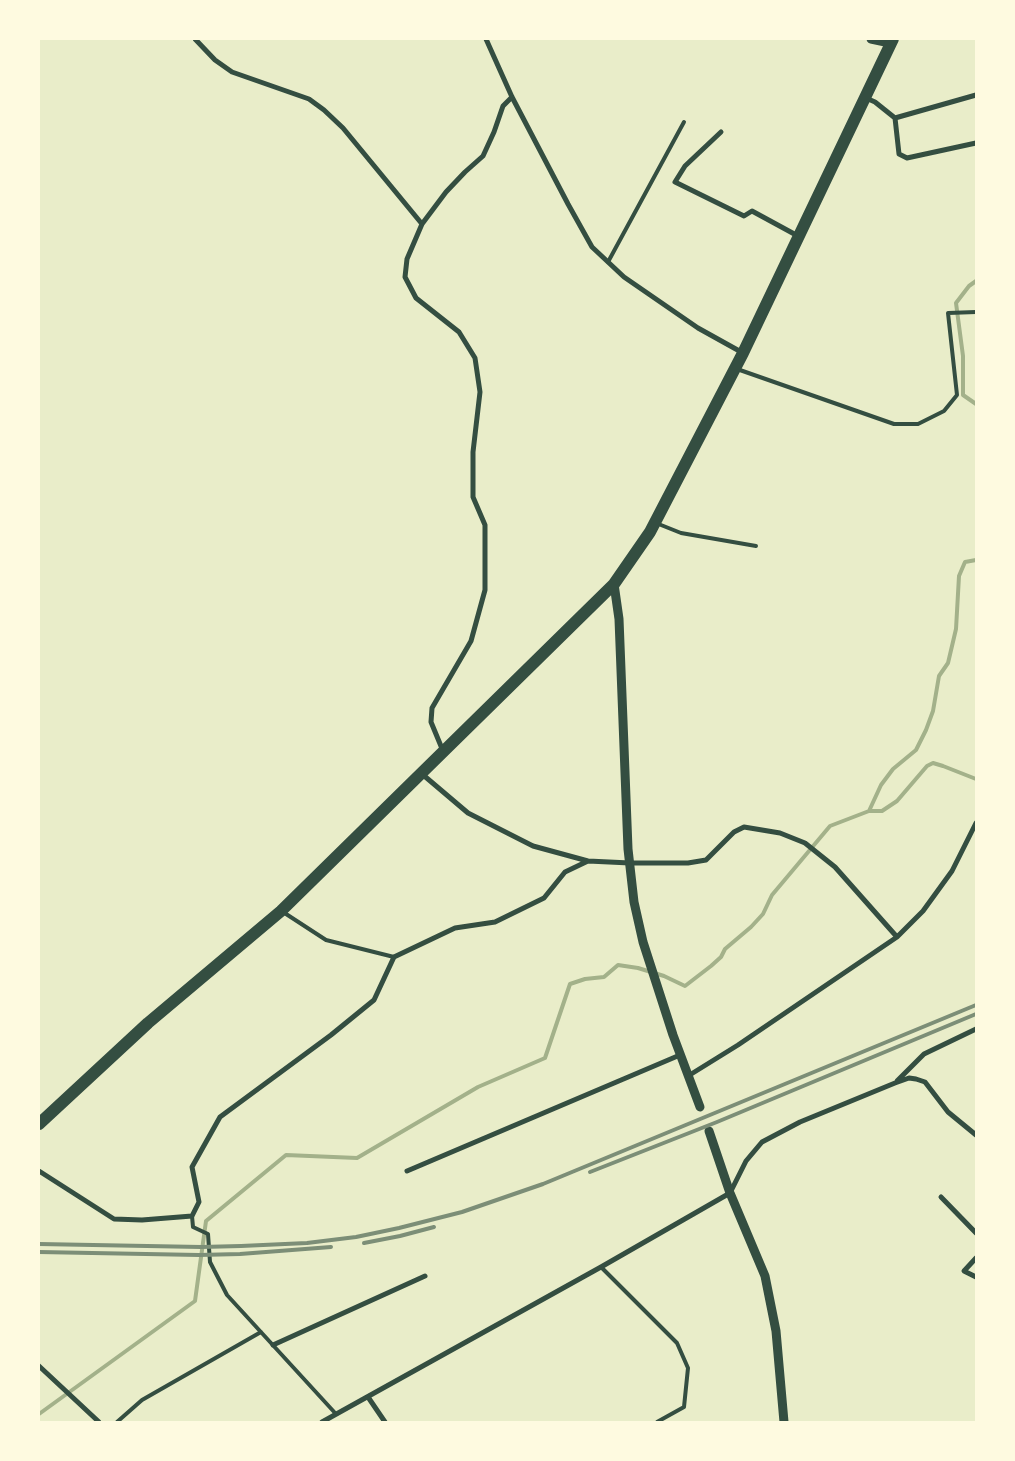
<!DOCTYPE html>
<style>
body{margin:0}
#map{position:relative;width:1015px;height:1461px;overflow:hidden;background:#e9edc9;font-family:"Varela Round",sans-serif}
canvas{display:block}
.frame{position:absolute;inset:0;border:40px solid #fefae0;pointer-events:none}
</style>
<div id="map">
<canvas width="1015" height="1461"></canvas>
<div class="frame"></div>
</div>
<script>
const ctx = document.querySelector('canvas').getContext('2d');
ctx.lineJoin = 'round';
function poly(rows) {
  const path = new Path2D();
  for (const r of rows) {
    path.moveTo(r[0], r[1]);
    for (let i = 2; i < r.length; i += 2) path.lineTo(r[i], r[i + 1]);
  }
  return path;
}
function stroke(path, color, width, dash) {
  ctx.strokeStyle = color;
  ctx.lineWidth = width;
  ctx.lineCap = dash ? 'butt' : 'round';
  ctx.setLineDash(dash || []);
  ctx.stroke(path);
}
stroke(poly([
 [976,281,969,286,956,303,963,356,963,395,976,404],
 [869,811,881,785,893,769,916,750,926,730,933,711,939,676,948,663,956,629,959,576,965,562,976,560],
 [39,1414,195,1301,206,1221,286,1155,357,1158,478,1087,545,1058,570,984,585,979,604,977,618,965,638,968,664,976,685,986,711,966,721,957,725,949,751,927,763,914,772,895,830,826,869,811,882,811,897,801,927,766,933,763,943,766,976,779]
]), '#a3b18a', 4);
stroke(poly([
 [608,262,684,122],
 [737,369,894,424,918,424,944,411,957,395,948,313,976,312],
 [656,523,681,533,756,546],
 [283,912,326,940,394,957],
 [192,1216,193,1227,208,1234,210,1262,227,1295,336,1414],
 [601,1267,677,1343,688,1368,684,1407,657,1422],
 [117,1422,142,1400,261,1332]
]), '#344e41', 4);
stroke(poly([
 [195,39,215,60,232,72,309,99,324,110,343,128,422,224],
 [486,39,512,97,568,204,592,247,624,277,698,328,743,353],
 [866,98,875,102,895,118,976,95],
 [895,118,899,154,907,158,976,143],
 [721,132,685,166,675,182,744,216,752,211,798,236],
 [443,751,431,722,432,708,471,641,485,590,485,525,473,497,473,452,480,392,475,358,459,332,416,298,405,277,407,259,422,224,446,192,465,172,483,156,494,132,503,106,512,97],
 [422,774,468,813,533,846,588,861,630,863,688,863,706,860,734,832,744,827,780,833,805,843,835,867,897,937],
 [688,1076,738,1045,897,937,923,911,952,871,976,823],
 [897,1081,924,1054,976,1029],
 [39,1171,114,1219,142,1220,192,1216,199,1202,192,1167,220,1117,331,1035,374,1000,394,957,455,928,495,922,544,898,565,872,588,861],
 [407,1171,680,1055],
 [941,1197,976,1233],
 [976,1258,964,1271,976,1277],
 [273,1345,425,1276],
 [39,1366,99,1422],
 [368,1397,385,1422],
 [322,1422,601,1267,730,1193,746,1161,762,1142,800,1122,895,1083,909,1078,916,1079,925,1082,948,1112,976,1135]
]), '#344e41', 5);
stroke(poly([
 [871,39,890,43],
 [614,584,619,619,628,849,634,902,643,942,673,1035,700,1107],
 [709,1131,730,1193,765,1276,776,1331,784,1422]
]), '#344e41', 9);
stroke(poly([
 [39,1124,148,1023,281,911,614,584,650,532,743,353,893,39]
]), '#344e41', 12);
stroke(poly([
 [590,1172,717,1122,976,1014],
 [364,1243,400,1236,434,1227],
 [39,1244,201,1247,241,1246,307,1243,356,1237,399,1228,462,1212,543,1184,976,1005],
 [39,1252,199,1255,240,1254,331,1247]
]), '#7c8e77', 4);
</script>
